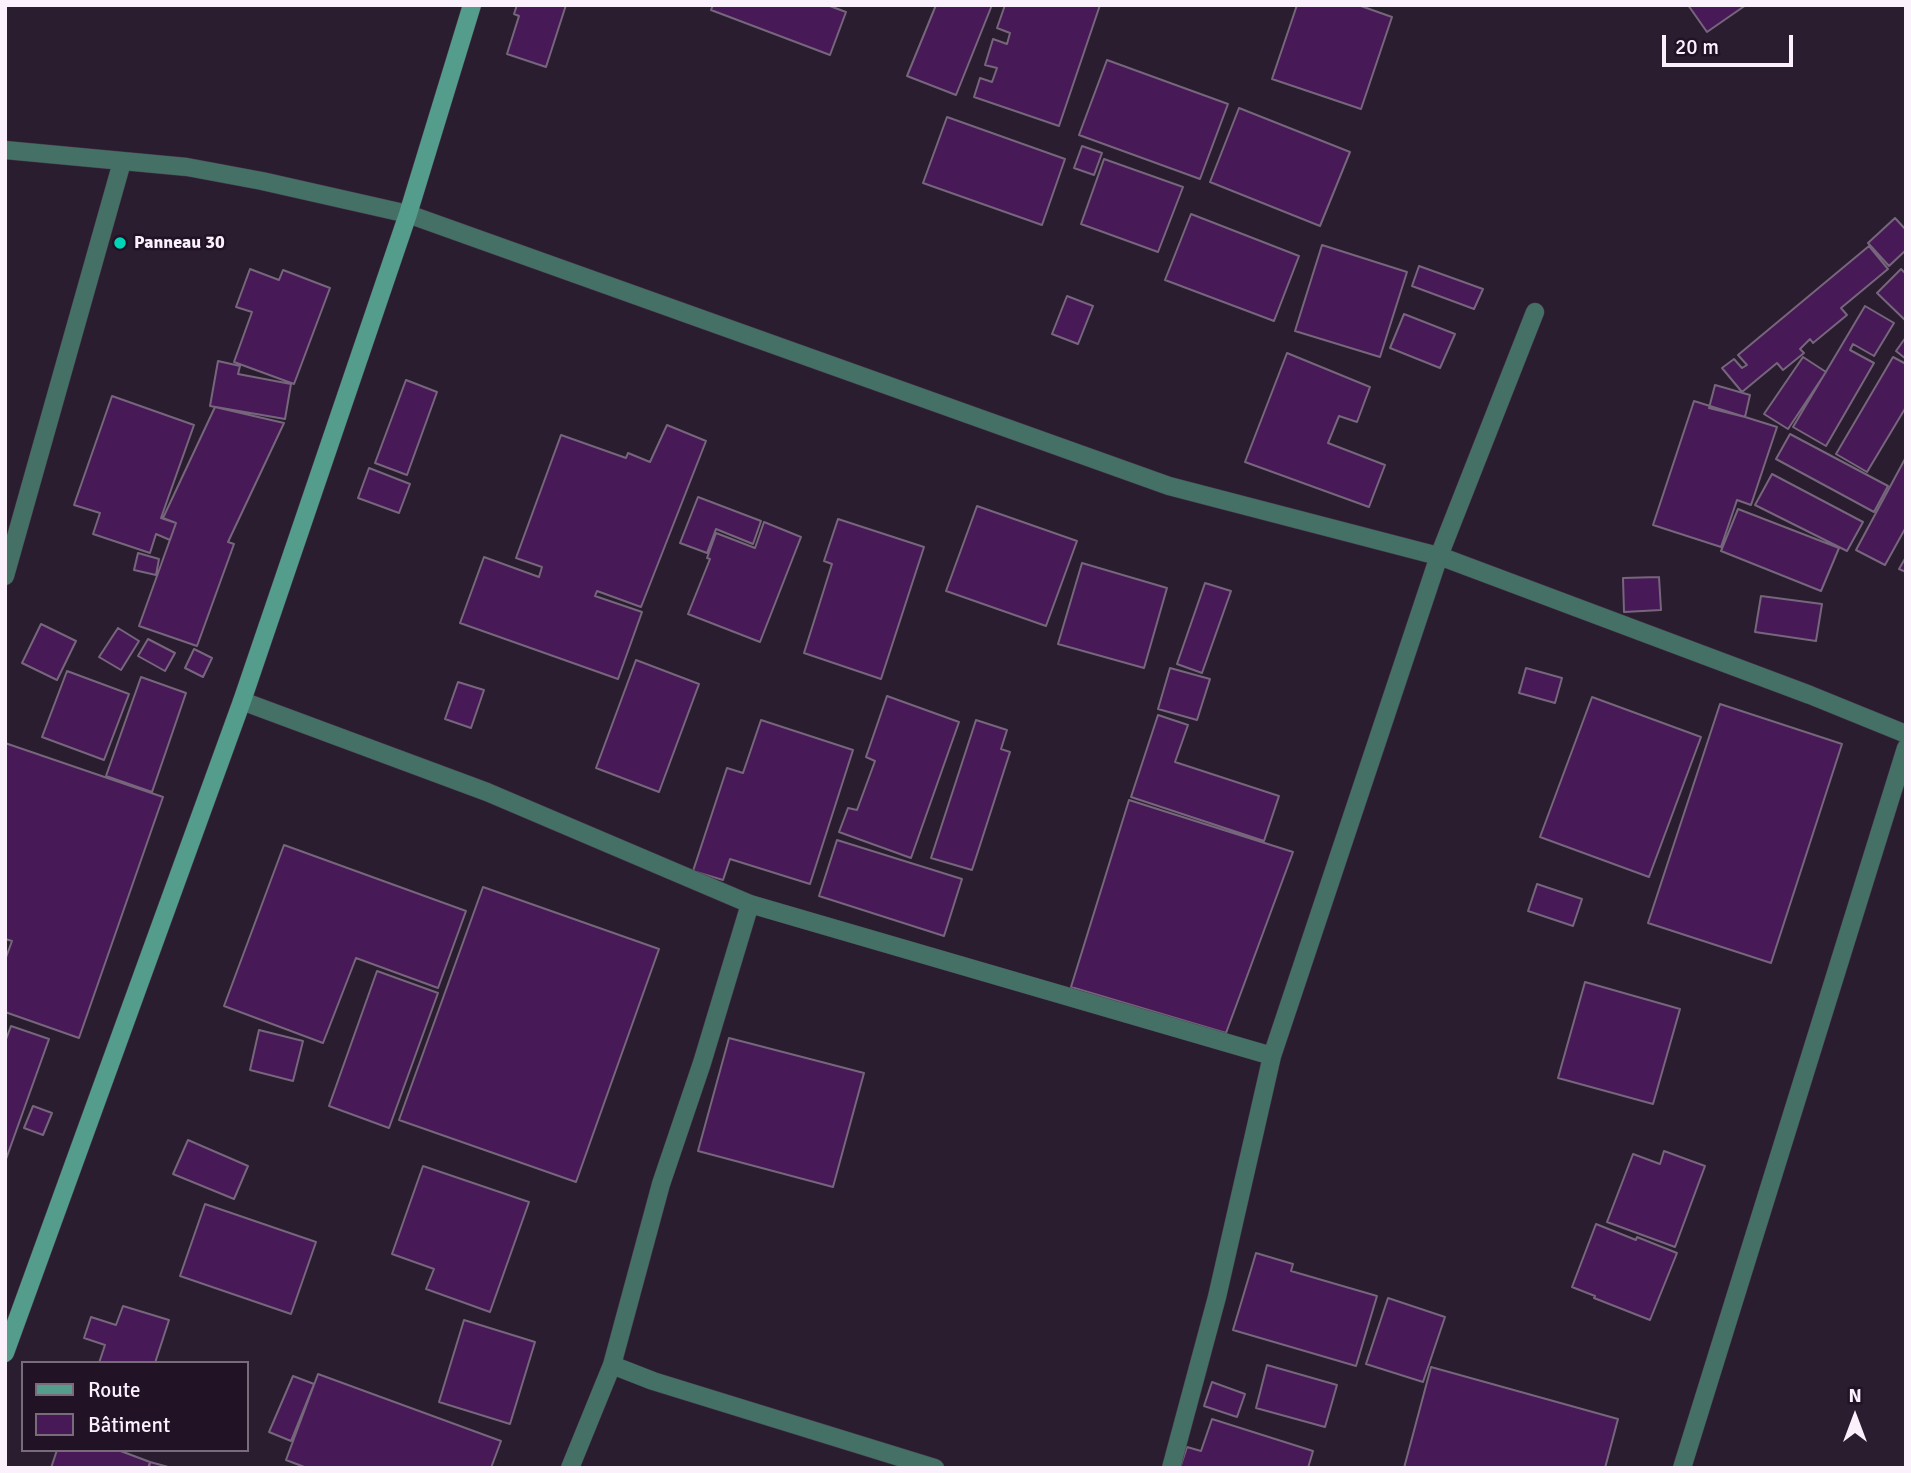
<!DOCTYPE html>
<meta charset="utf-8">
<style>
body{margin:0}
#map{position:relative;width:1911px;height:1473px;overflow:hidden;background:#2a1d2f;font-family:Signika,sans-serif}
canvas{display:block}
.frame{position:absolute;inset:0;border:7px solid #faf1fd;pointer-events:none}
.legend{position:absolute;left:21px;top:1361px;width:228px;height:91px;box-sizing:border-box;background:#211325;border:2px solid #786c7b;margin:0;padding:9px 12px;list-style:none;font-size:21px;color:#faf1fd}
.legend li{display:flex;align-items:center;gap:14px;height:35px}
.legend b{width:35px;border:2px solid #786c7b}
.north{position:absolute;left:1820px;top:1382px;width:70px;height:70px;-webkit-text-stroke:5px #211325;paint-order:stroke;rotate:0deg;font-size:19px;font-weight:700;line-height:28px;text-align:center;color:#faf1fd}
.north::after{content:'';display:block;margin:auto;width:24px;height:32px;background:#faf1fd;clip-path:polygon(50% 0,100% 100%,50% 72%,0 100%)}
.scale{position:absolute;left:1662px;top:35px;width:131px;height:32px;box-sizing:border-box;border:4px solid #faf1fd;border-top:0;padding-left:9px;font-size:21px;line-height:24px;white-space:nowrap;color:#faf1fd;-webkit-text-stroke:5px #211325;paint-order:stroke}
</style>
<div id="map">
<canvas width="1911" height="1473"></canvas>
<div class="frame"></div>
<ul class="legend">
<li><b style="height:9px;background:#549c8c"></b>Route</li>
<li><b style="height:19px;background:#481957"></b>Bâtiment</li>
</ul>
<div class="north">N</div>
<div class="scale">20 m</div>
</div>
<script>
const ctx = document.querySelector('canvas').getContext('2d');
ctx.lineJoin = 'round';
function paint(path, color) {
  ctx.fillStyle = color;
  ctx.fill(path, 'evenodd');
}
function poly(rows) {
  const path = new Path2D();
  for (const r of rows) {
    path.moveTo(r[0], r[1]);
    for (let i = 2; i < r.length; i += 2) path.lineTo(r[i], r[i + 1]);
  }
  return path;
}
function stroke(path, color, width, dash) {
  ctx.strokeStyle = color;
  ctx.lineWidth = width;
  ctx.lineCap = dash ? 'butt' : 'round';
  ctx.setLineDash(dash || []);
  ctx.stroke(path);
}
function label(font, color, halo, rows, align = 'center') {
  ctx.font = font + ' Signika,sans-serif';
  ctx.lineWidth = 5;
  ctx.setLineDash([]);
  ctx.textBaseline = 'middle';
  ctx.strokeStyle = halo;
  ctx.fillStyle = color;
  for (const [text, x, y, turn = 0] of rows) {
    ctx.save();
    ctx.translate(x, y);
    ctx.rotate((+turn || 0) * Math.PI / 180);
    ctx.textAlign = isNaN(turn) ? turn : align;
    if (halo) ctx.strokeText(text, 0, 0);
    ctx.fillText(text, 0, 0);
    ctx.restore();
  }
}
const building = poly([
 [517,5,566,5,546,67,507,54,519,16,514,14,517,5],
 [713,5,827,5,846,12,830,55,711,10,713,5],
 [936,5,992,5,956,95,907,76,936,5],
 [1005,5,1100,5,1059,126,974,97,980,78,992,82,997,68,985,65,993,39,1007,44,1010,33,997,28,1005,5],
 [1297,5,1358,5,1392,17,1361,109,1272,79,1297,5],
 [1688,5,1746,5,1707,32,1688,5],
 [1107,60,1228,104,1200,179,1079,135,1107,60],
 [1239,108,1350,152,1320,226,1210,182,1239,108],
 [947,117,1065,159,1042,225,923,183,947,117],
 [1082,146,1102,153,1094,175,1074,168,1082,146],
 [1104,159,1183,187,1158,252,1081,224,1104,159],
 [1191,214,1299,256,1274,321,1165,280,1191,214],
 [1895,218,1906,230,1906,250,1889,266,1868,243,1895,218],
 [1322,245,1407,272,1380,357,1295,331,1322,245],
 [1869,246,1888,269,1841,308,1847,315,1813,343,1810,339,1800,349,1804,353,1783,370,1777,363,1742,392,1722,368,1734,359,1742,368,1747,365,1738,355,1869,246],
 [1419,266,1483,289,1474,309,1412,286,1419,266],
 [250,269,279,280,283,270,330,288,294,384,234,362,252,312,236,307,250,269],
 [1901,269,1906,274,1906,321,1877,293,1901,269],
 [1067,296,1093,306,1078,344,1052,334,1067,296],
 [1865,306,1894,323,1874,356,1853,344,1850,350,1874,363,1826,446,1793,427,1865,306],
 [1404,314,1455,334,1440,368,1390,348,1404,314],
 [1906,337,1906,359,1896,351,1906,337],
 [1287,353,1370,387,1357,422,1339,416,1328,443,1385,465,1369,507,1245,462,1287,353],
 [1803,357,1826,372,1788,429,1764,414,1803,357],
 [1893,357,1906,364,1906,407,1867,472,1836,454,1893,357],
 [218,361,240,366,238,374,291,384,285,419,210,406,218,361],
 [406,380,437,392,407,475,375,463,406,380],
 [1715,385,1750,395,1745,417,1709,408,1715,385],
 [112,396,194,425,161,518,176,523,170,540,156,534,150,553,93,534,100,513,74,505,112,396],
 [1694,401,1777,427,1751,505,1737,500,1721,547,1653,525,1694,401],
 [215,407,284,423,228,542,234,544,197,646,139,626,176,523,163,518,215,407],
 [667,425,706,441,641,607,597,591,595,596,642,612,618,679,460,623,484,557,539,577,542,567,516,558,561,435,626,458,628,453,650,462,667,425],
 [1790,434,1888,486,1874,512,1776,459,1790,434],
 [1906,457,1906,527,1885,565,1856,550,1906,457],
 [369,468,410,484,399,513,358,498,369,468],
 [1772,474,1863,522,1847,551,1755,505,1772,474],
 [698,497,761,521,753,544,716,529,707,553,680,543,698,497],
 [977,506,1077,541,1046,626,946,591,977,506],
 [1738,509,1839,548,1821,591,1721,551,1738,509],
 [838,519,924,547,881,679,804,653,832,564,824,561,838,519],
 [764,522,801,537,760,642,688,614,710,559,707,558,716,533,755,548,764,522],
 [138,553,159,559,156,575,134,570,138,553],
 [1906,557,1906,572,1899,569,1906,557],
 [1082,563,1167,588,1144,668,1058,644,1082,563],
 [1659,577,1661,610,1624,612,1623,578,1659,577],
 [1205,583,1231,591,1202,673,1177,664,1205,583],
 [1761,596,1822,604,1816,641,1755,632,1761,596],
 [41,624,76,641,57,680,22,663,41,624],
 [118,628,139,641,121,670,99,657,118,628],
 [148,639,175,653,165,671,138,656,148,639],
 [194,649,212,658,203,677,185,668,194,649],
 [636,660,699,684,659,792,596,768,636,660],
 [1170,668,1210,679,1197,720,1158,709,1170,668],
 [1526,668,1562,678,1555,703,1519,693,1526,668],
 [67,671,129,694,104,760,42,737,67,671],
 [141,677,186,693,152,792,106,776,141,677],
 [458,682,484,690,471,728,445,719,458,682],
 [887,696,959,722,911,858,839,832,848,808,857,810,875,761,866,757,887,696],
 [1592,697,1701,737,1649,877,1540,837,1592,697],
 [1720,704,1842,744,1771,963,1648,923,1720,704],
 [1158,715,1188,725,1175,762,1279,796,1264,841,1131,797,1158,715],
 [761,720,853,750,810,884,730,859,723,880,693,871,727,768,743,773,761,720],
 [976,720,1007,730,1001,749,1010,752,972,870,931,858,976,720],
 [5,743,163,797,79,1038,5,1012,5,960,12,941,5,939,5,743],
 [1129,800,1293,852,1226,1033,1071,987,1129,800],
 [837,840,962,879,944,936,819,896,837,840],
 [284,845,466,911,438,988,356,958,323,1043,224,1006,284,845],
 [1537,884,1582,899,1573,926,1528,911,1537,884],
 [483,887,659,949,576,1182,399,1120,483,887],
 [377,971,438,993,389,1128,329,1106,377,971],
 [1585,982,1680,1009,1653,1104,1558,1078,1585,982],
 [11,1026,49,1039,5,1162,5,1042,11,1026],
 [259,1030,303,1041,293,1081,250,1070,259,1030],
 [729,1038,864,1073,833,1187,698,1151,729,1038],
 [33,1106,52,1113,43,1135,24,1128,33,1106],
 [188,1140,248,1166,234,1199,173,1174,188,1140],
 [1664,1151,1705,1166,1675,1247,1607,1222,1633,1154,1660,1164,1664,1151],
 [423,1166,529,1202,490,1312,426,1289,434,1269,392,1254,423,1166],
 [205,1204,316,1242,291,1314,180,1276,205,1204],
 [1596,1224,1636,1240,1637,1237,1677,1253,1650,1320,1594,1298,1595,1296,1572,1287,1596,1224],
 [1256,1253,1293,1264,1291,1271,1377,1296,1356,1366,1233,1330,1256,1253],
 [1388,1298,1445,1317,1423,1382,1366,1364,1388,1298],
 [123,1306,169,1320,155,1363,99,1363,105,1345,84,1338,91,1317,116,1325,123,1306],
 [464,1320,535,1342,510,1424,439,1402,464,1320],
 [1267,1365,1337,1385,1325,1427,1256,1408,1267,1365],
 [1431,1367,1618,1419,1605,1468,1404,1468,1431,1367],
 [318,1374,501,1441,491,1468,307,1468,286,1460,318,1374],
 [293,1376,314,1384,291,1441,269,1432,293,1376],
 [1212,1382,1245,1394,1237,1417,1204,1406,1212,1382],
 [1212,1419,1313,1451,1308,1468,1180,1468,1187,1447,1201,1451,1212,1419],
 [57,1450,118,1450,150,1462,148,1468,51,1468,57,1450],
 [150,1462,172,1468,149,1468,150,1462]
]);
paint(building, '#481957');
stroke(building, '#76667c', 2);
const street = poly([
 [5,150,187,167,262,181,408,214,1169,486,1442,557,1810,695,1906,734],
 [5,576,122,162],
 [242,701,487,792,750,904,1272,1056],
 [612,1365,653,1381,935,1468],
 [570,1468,612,1365,661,1184,702,1063,750,904],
 [1171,1468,1217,1297,1272,1056,1439,556,1535,312],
 [1682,1468,1906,748]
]);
const secondary = poly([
 [5,1353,242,701,408,214,472,5]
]);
stroke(street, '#473b4c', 19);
stroke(secondary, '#473b4c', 19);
stroke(street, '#457066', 18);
stroke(secondary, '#549c8c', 18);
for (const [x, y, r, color] of [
 [120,243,7,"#00d5b7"]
]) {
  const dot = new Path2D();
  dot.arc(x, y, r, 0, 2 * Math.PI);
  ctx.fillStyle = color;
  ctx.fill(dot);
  stroke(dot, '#211325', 2.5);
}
label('bold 18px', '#faf1fd', '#211325', [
 ["Panneau 30",134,243]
], 'left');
</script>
